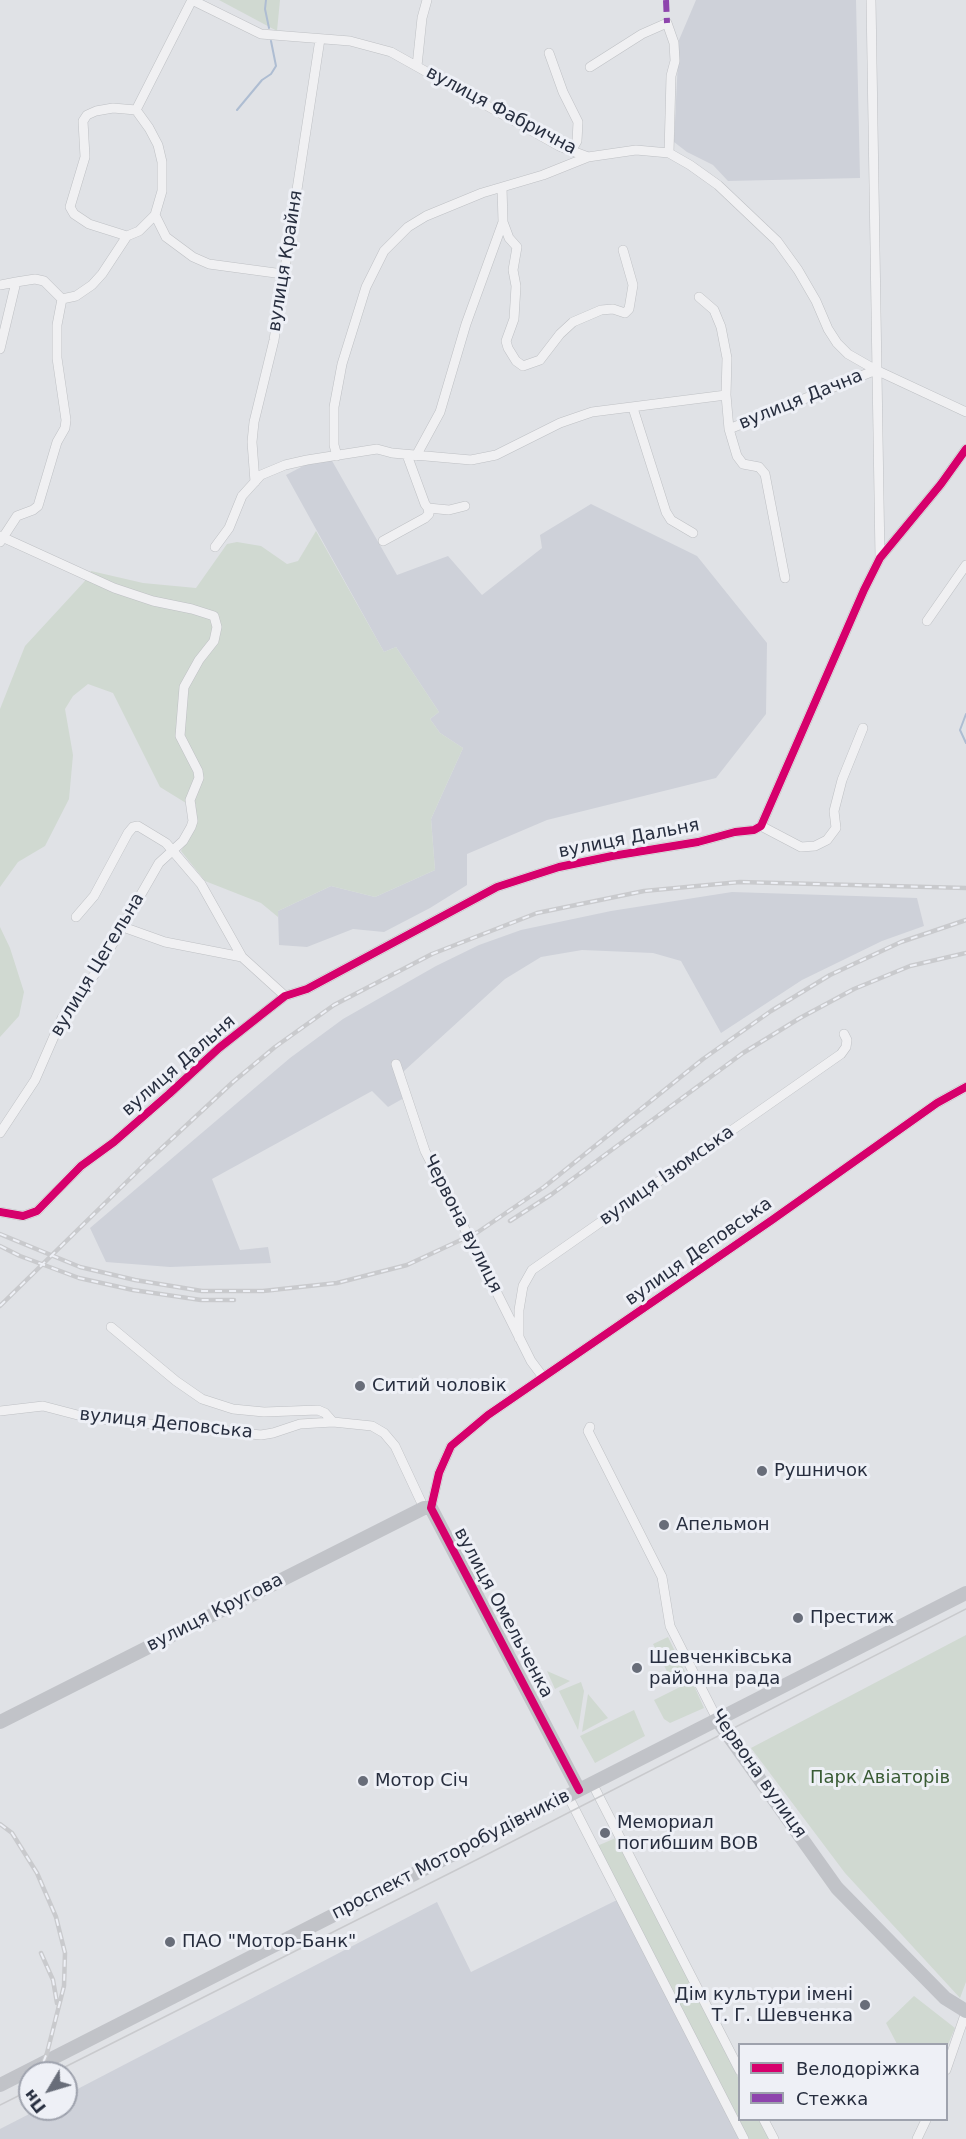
<!DOCTYPE html>
<meta charset="utf-8">
<style>
body{margin:0}
#map{position:relative;width:966px;height:2139px;overflow:hidden;background:#e0e2e6;font-family:"DejaVu Sans",sans-serif}
canvas{display:block}
.legend{position:absolute;left:738px;top:2043px;width:210px;height:78px;box-sizing:border-box;background:#eef0f6;border:2px solid #9ea2ad;margin:0;padding:8px 10px;list-style:none;font-size:18px;color:#272e3f}
.legend li{display:flex;align-items:center;gap:12px;height:30px}
.legend b{width:30px;border:2px solid #9ea2ad}
.north{position:absolute;left:18px;top:2061px;width:60px;height:60px;box-sizing:border-box;background:#eef0f6;border:2px solid #9ea2ad;border-radius:50%;rotate:232deg;font-size:16px;font-weight:700;line-height:24px;text-align:center;color:#272e3f}
.north::after{content:'';display:block;margin:auto;width:21px;height:27px;background:#686d79;clip-path:polygon(50% 0,100% 100%,50% 72%,0 100%)}
</style>
<div id="map">
<canvas width="966" height="2139"></canvas>
<ul class="legend">
<li><b style="height:8px;background:#d6006c"></b>Велодоріжка</li>
<li><b style="height:8px;background:#8e44ad"></b>Стежка</li>
</ul>
<div class="north">Пн</div>
</div>
<script>
const ctx = document.querySelector('canvas').getContext('2d');
ctx.lineJoin = 'round';
function paint(path, color) {
  ctx.fillStyle = color;
  ctx.fill(path, 'evenodd');
}
function poly(rows) {
  const path = new Path2D();
  for (const r of rows) {
    path.moveTo(r[0], r[1]);
    for (let i = 2; i < r.length; i += 2) path.lineTo(r[i], r[i + 1]);
  }
  return path;
}
function stroke(path, color, width, dash) {
  ctx.strokeStyle = color;
  ctx.lineWidth = width;
  ctx.lineCap = dash ? 'butt' : 'round';
  ctx.setLineDash(dash || []);
  ctx.stroke(path);
}
function label(font, color, halo, rows, align = 'center') {
  ctx.font = font + ' "DejaVu Sans",sans-serif';
  ctx.lineWidth = 6;
  ctx.setLineDash([]);
  ctx.textBaseline = 'middle';
  ctx.strokeStyle = halo;
  ctx.fillStyle = color;
  for (const [text, x, y, turn = 0] of rows) {
    ctx.save();
    ctx.translate(x, y);
    ctx.rotate((+turn || 0) * Math.PI / 180);
    ctx.textAlign = isNaN(turn) ? turn : align;
    if (halo) ctx.strokeText(text, 0, 0);
    ctx.fillText(text, 0, 0);
    ctx.restore();
  }
}
paint(poly([
 [696,0,856,0,860,178,728,181,713,165,687,152,674,142,679,40],
 [331,459,397,575,448,556,482,595,542,548,540,535,591,504,697,556,767,643,766,714,716,778,547,820,467,854,467,885,430,908,384,932,353,929,307,947,279,945,278,911,331,886,375,897,435,870,431,819,463,748,440,733,430,719,439,712,396,647,384,652,286,475,307,464],
 [732,892,917,898,924,926,882,941,802,980,721,1033,681,961,653,953,582,950,541,957,505,979,404,1071,399,1081,404,1098,388,1107,372,1091,212,1179,240,1250,268,1247,271,1263,170,1267,106,1262,90,1228,290,1058,343,1019,436,966,479,945,521,930,611,911],
 [619,1899,741,2139,0,2139,0,2129,39,2109,66,2109,66,2095,437,1902,471,1972]
]), '#ced1d9');
paint(poly([
 [219,0,280,0,277,31],
 [316,531,384,652,396,647,439,712,430,719,440,733,463,748,431,819,435,870,375,897,331,886,278,911,278,917,261,903,205,881,181,851,196,824,196,804,186,803,160,787,113,693,88,684,73,696,65,709,73,755,69,799,45,846,18,862,0,887,0,709,25,646,84,582,91,571,143,583,196,588,227,544,237,542,261,546,287,564,298,561],
 [0,927,10,948,24,992,19,1016,0,1037],
 [966,1635,966,1982,960,1998,845,1873,751,1748],
 [668,1637,686,1674,672,1681,653,1644],
 [547,1671,570,1681,555,1689],
 [692,1681,704,1708,670,1723,664,1719,654,1700],
 [581,1682,584,1691,578,1730,559,1691],
 [588,1694,608,1718,582,1732],
 [634,1710,645,1736,595,1763,580,1736],
 [618,1837,739,2079,740,2120,760,2120,770,2139,748,2139,597,1846],
 [914,1996,955,2028,947,2047,946,2044,897,2044,886,2023]
]), '#d0d9d1');
stroke(poly([
 [266,0,265,9,269,28],
 [237,110,262,80,271,74,276,66,271,41],
 [966,714,960,730,966,743]
]), '#aebdd2', 2);
const street = poly([
 [192,0,261,34,350,41,391,52,559,146,588,157,636,150,669,153,690,165,718,185,777,241,798,270,816,301,828,329,837,343,848,354,876,370,966,412],
 [871,0,880,558],
 [549,53,563,92,578,122,577,141,571,151],
 [417,66,422,18,427,0],
 [590,67,642,34,667,23,674,43,675,61,671,76,669,153],
 [155,215,166,237,193,257,209,264,283,274],
 [503,222,509,238,517,247,513,270,516,286,514,319,506,341,508,348,516,361,523,366,540,360,560,334,573,322,601,310,613,309,625,313,629,309,633,285,623,250],
 [127,236,89,224,74,214,70,207,85,157,83,121,87,115,96,111,113,108,136,110],
 [16,282,35,279,44,281,62,299],
 [0,285,16,282,0,349],
 [699,297,714,310,721,327,727,358,726,395],
 [62,299,76,296,92,285,102,274,127,236,139,231,155,215,162,191,162,162,158,145,149,128,136,110,192,0],
 [633,408,666,512,671,520,693,533],
 [729,429,737,456,743,464,759,467,765,474,785,578],
 [407,455,425,504,428,508,449,510,465,506],
 [337,456,334,445,334,407,342,364,366,287,384,251,408,227,426,216,482,193,543,175,588,157],
 [416,456,440,412,466,324,503,222,502,187],
 [255,482,252,442,254,422,274,340,320,39],
 [0,536,114,588,153,601,192,609,214,616,217,627,214,641,199,660,184,687,180,736,198,771,199,778,190,800,193,821,191,827,183,841,159,863,97,971,62,1018,35,1080,0,1133],
 [383,541,425,518,429,514,428,508],
 [0,542,17,516,33,510,38,506,57,442,65,428,66,420,57,358,57,325,62,299],
 [215,547,229,528,242,496,261,475,285,465,307,460,377,449,392,453,471,460,496,455,560,423,592,412,726,395,729,429,876,370],
 [927,621,966,565],
 [761,826,801,847,815,846,827,840,836,828,834,811,842,780,863,728],
 [76,917,94,896,128,833,133,827,138,826,166,843,201,884,242,957],
 [123,927,165,942,242,957,285,996],
 [396,1064,425,1151,449,1198],
 [0,1212,23,1216,37,1211,81,1166,114,1142,169,1094,219,1048,285,996,307,989,497,887,559,867,612,856,698,842,735,832,754,830,761,826,864,590,880,558,941,484,966,449],
 [476,1251,531,1361,543,1377],
 [111,1327,176,1381,202,1399,233,1409,264,1412,318,1410,325,1413,333,1422,372,1426,384,1433,395,1446,424,1508],
 [519,1338,519,1310,523,1286,532,1270,841,1054,846,1047,847,1040,844,1034],
 [0,1411,43,1406,89,1418,261,1435,273,1433,300,1424,333,1422],
 [590,1427,588,1431,662,1577,670,1626,718,1721],
 [431,1508,439,1473,451,1446,488,1415,772,1220,937,1103,966,1087],
 [592,1783,740,2071],
 [568,1796,744,2139],
 [946,2070,966,2012],
 [764,2120,774,2139],
 [917,2139,926,2120]
]);
stroke(street, '#bec0c4', 10);
stroke(street, '#f0f0f2', 9);
stroke(poly([
 [718,1721,837,1888,945,1998,966,2011],
 [0,1722,424,1508,431,1508,579,1790],
 [0,2085,966,1593]
]), '#c1c3c8', 14);
stroke(poly([
 [53,2073,484,1856,966,1609],
 [0,2105,30,2090]
]), '#c9cacd', 1.5);
const rail = poly([
 [510,1221,552,1194,743,1053,800,1018,854,989,910,966,966,953],
 [0,1234,80,1267,135,1280,202,1291,263,1291,337,1283,407,1265,478,1232,544,1187,703,1059,771,1011,830,975,901,942,966,920],
 [0,1246,20,1256,79,1278,133,1290,201,1300,234,1300],
 [0,1306,149,1160,233,1082,275,1047,334,1005,432,954,537,913,644,891,740,882,966,888],
 [0,1824,12,1833,37,1873,56,1917,65,1953,64,1986,47,2053,39,2073],
 [41,1953,53,1980,57,2003]
]);
stroke(rail, '#c9cacd', 4.5);
stroke(rail, '#eef0f6', 2, [7]);
const streetBridge = poly([
 [449,1198,476,1251]
]);
stroke(streetBridge, '#bec0c4', 10, []);
stroke(streetBridge, '#f0f0f2', 9);
stroke(poly([
 [666,0,667,23]
]), '#8e44ad', 6, [12, 6]);
stroke(poly([
 [0,1212,23,1216,37,1211,81,1166,114,1142,169,1094,219,1048,285,996,307,989,497,887,559,867,612,856,698,842,735,832,754,830,761,826,864,590,880,558,941,484,966,449],
 [579,1790,431,1508,439,1473,451,1446,488,1415,772,1220,937,1103,966,1087]
]), '#d6006c', 8);
for (const [x, y, r, color] of [
 [360,1386,6,"#686d79"],
 [762,1471,6,"#686d79"],
 [664,1525,6,"#686d79"],
 [798,1618,6,"#686d79"],
 [637,1668,6,"#686d79"],
 [363,1781,6,"#686d79"],
 [605,1833,6,"#686d79"],
 [170,1942,6,"#686d79"],
 [865,2005,6,"#686d79"]
]) {
  const dot = new Path2D();
  dot.arc(x, y, r, 0, 2 * Math.PI);
  ctx.fillStyle = color;
  ctx.fill(dot);
  stroke(dot, '#eef0f6', 2);
}
label('18px', '#272e3f', '#eef0f6', [
 ["вулиця Фабрична",501,111,28],
 ["вулиця Крайня",286,261,-81],
 ["вулиця Дачна",801,400,-22],
 ["вулиця Дальня",629,839,-11],
 ["вулиця Цегельна",98,965,-59],
 ["вулиця Дальня",179,1066,-41],
 ["вулиця Ізюмська",667,1176,-35],
 ["Червона вулиця",462,1224,63],
 ["вулиця Деповська",699,1252,-35],
 ["вулиця Деповська",166,1424,6],
 ["вулиця Кругова",215,1613,-27],
 ["вулиця Омельченка",503,1613,62],
 ["Червона вулиця",758,1774,55],
 ["проспект Моторобудівників",451,1855,-27]
]);
label('18px', '#272e3f', '#eef0f6', [
 ["Ситий чоловік",372,1386],
 ["Рушничок",774,1471],
 ["Апельмон",676,1525],
 ["Престиж",810,1618],
 ["Шевченківська",649,1658],
 ["районна рада",649,1679],
 ["Мотор Січ",375,1781],
 ["Мемориал",617,1823],
 ["погибшим ВОВ",617,1844],
 ["ПАО \"Мотор-Банк\"",182,1942],
 ["Дім культури імені",853,1995,"right"],
 ["Т. Г. Шевченка",853,2016,"right"]
], 'left');
label('18px', '#395b34', '#eef0f6', [
 ["Парк Авіаторів",880,1778]
]);
</script>
